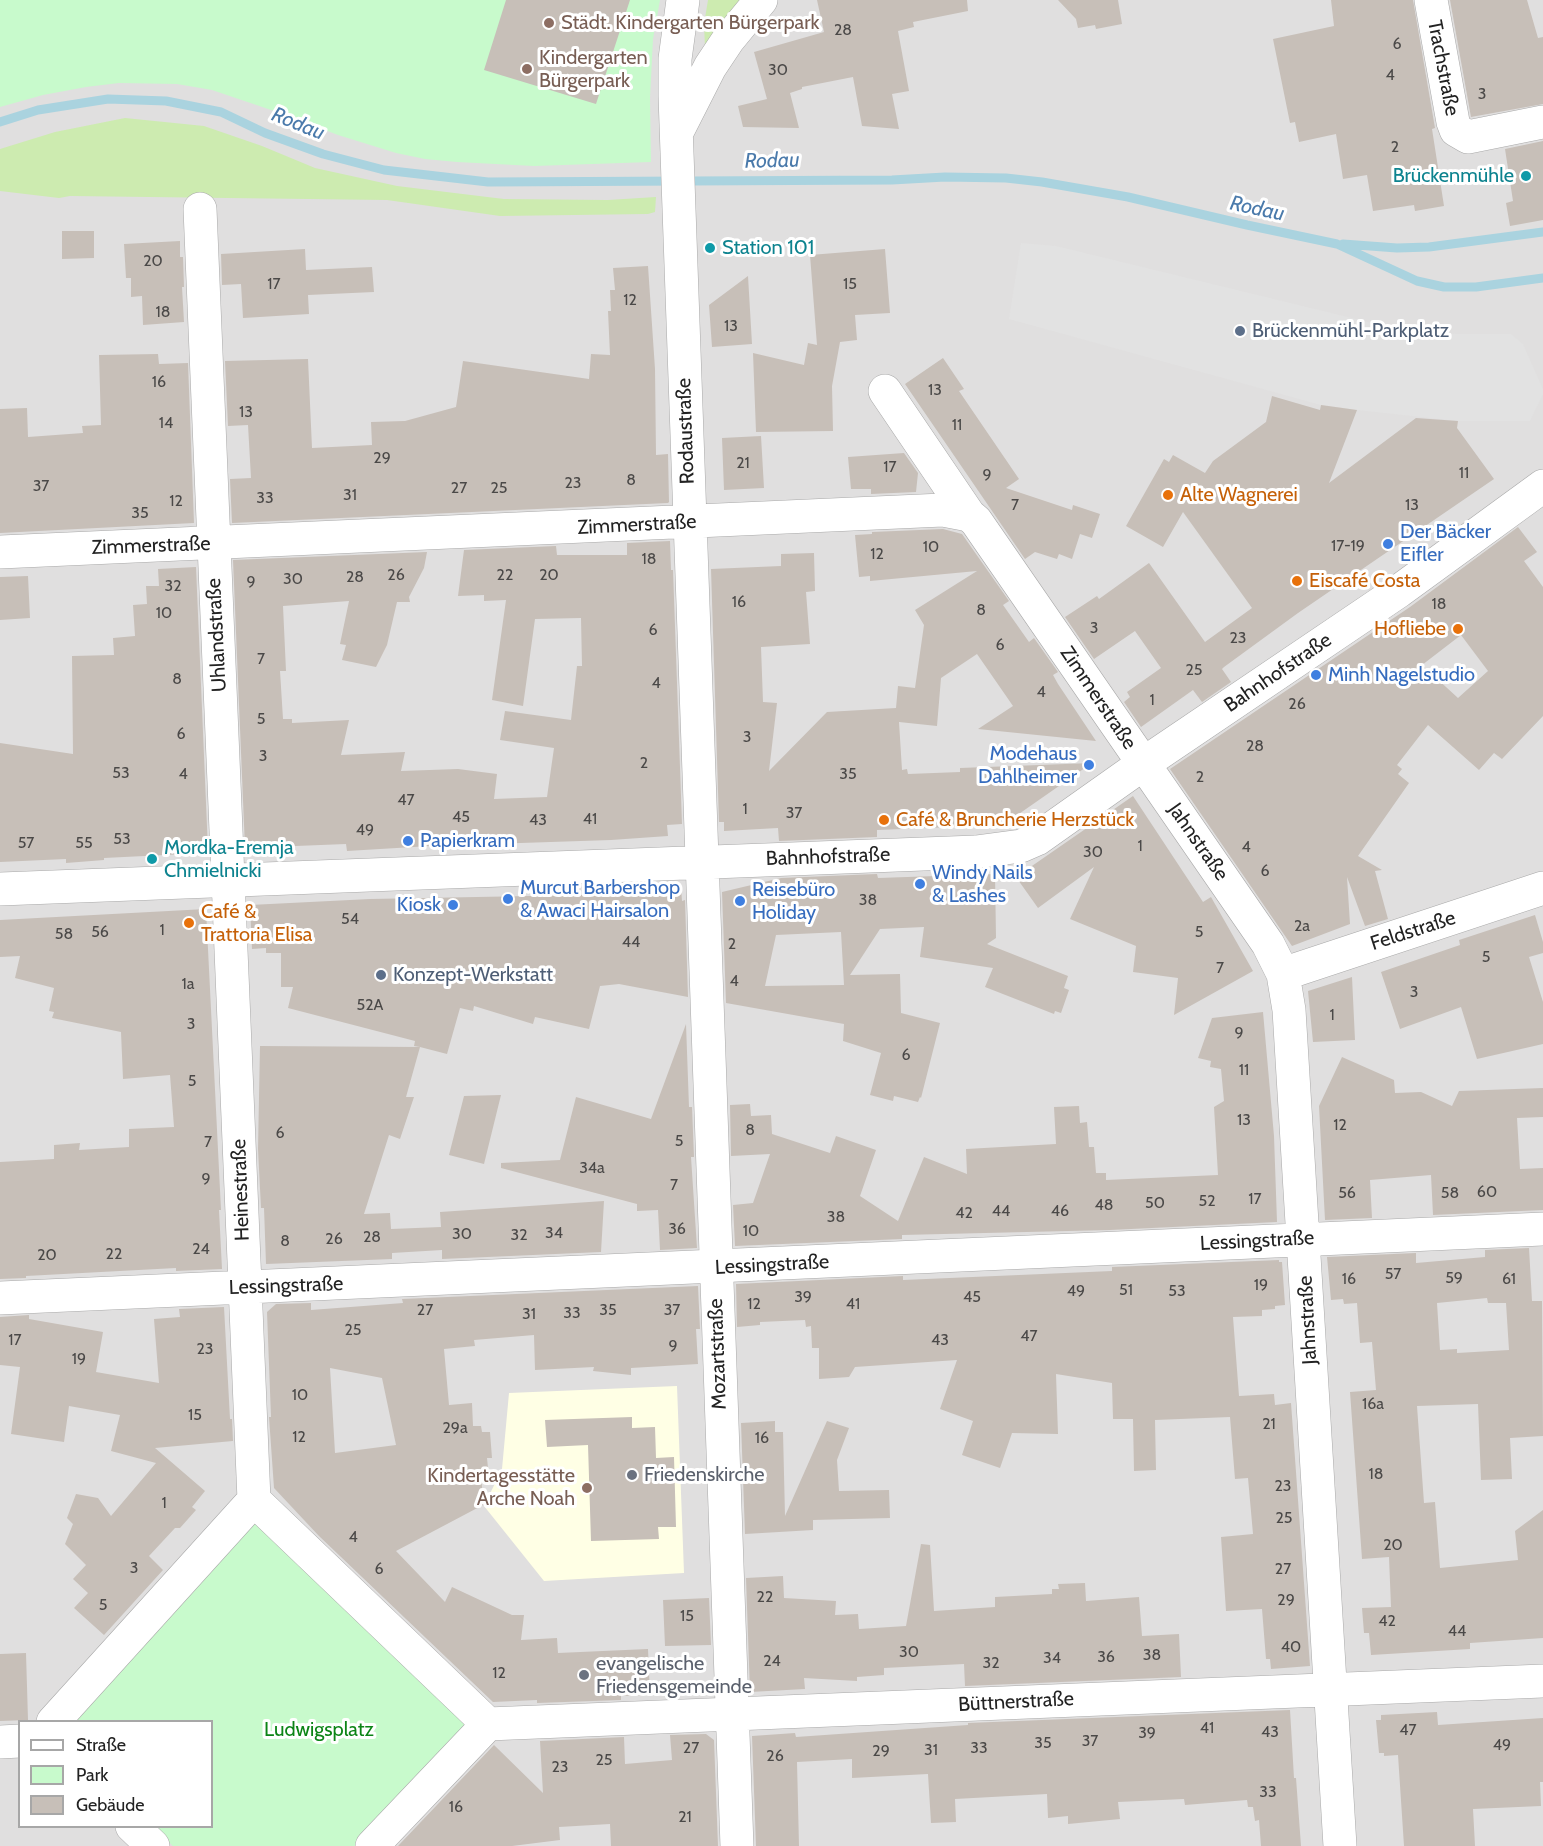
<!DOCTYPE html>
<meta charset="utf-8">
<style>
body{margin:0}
#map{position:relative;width:1543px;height:1846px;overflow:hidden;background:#f2efe9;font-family:Cabin,sans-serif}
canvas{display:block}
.legend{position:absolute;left:18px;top:1720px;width:195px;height:108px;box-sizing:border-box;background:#fff;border:2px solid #a7a7a7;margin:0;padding:8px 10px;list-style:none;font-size:18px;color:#222}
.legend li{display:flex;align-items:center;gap:12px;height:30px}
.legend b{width:30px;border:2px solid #a7a7a7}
</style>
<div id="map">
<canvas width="1543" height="1846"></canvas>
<ul class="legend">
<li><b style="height:8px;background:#fff"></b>Straße</li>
<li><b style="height:16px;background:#c8facc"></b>Park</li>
<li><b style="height:16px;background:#c7bfb8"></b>Gebäude</li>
</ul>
</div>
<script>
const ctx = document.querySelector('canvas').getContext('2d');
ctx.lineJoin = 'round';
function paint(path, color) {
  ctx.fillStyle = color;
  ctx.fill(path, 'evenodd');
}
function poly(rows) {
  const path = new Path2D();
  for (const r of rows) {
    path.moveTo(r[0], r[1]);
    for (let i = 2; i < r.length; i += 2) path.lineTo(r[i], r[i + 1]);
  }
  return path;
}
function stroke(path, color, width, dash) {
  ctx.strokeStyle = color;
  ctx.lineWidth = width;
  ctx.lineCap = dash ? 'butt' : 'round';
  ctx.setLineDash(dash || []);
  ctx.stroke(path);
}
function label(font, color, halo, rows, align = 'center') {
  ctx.font = font + ' Cabin,sans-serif';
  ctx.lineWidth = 6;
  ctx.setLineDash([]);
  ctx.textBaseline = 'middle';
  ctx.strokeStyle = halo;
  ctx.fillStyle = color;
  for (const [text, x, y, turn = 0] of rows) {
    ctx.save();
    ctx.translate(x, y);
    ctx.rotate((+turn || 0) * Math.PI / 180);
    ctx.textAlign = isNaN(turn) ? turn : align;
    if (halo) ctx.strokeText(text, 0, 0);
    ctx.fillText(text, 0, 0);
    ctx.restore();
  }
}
paint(poly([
 [0,0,1543,0,1543,1846,0,1846],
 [20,1722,212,1722,212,1826,20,1826]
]), '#e0dfdf');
paint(poly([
 [677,1386,684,1573,544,1581,484,1506,502,1469,509,1393]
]), '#ffffe5');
paint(poly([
 [708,0,750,0,705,48,704,24],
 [125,118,204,126,262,146,315,168,397,186,504,199,608,200,656,197,655,212,648,214,500,216,387,200,70,196,59,198,0,191,0,149,55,132]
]), '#cdebb0');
paint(poly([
 [0,0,660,0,653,39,650,98,651,162,534,166,457,162,425,159,396,153,338,135,280,113,212,90,177,84,119,83,86,87,43,95,0,107],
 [255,1521,473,1724,358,1846,173,1846,152,1827,212,1826,212,1722,74,1722]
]), '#c8facc');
paint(poly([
 [1021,243,1056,246,1397,329,1456,334,1511,334,1523,344,1543,389,1543,394,1530,421,1458,421,1357,410,1321,405,1009,319]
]), '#e2e2e2');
stroke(poly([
 [0,122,38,110,108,99,166,101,221,112,265,133,323,154,384,170,488,182,892,180,945,177,1006,178,1042,182,1128,197,1247,225,1337,244,1417,281,1444,287,1476,287,1543,278],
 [1343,244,1397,248,1429,247,1543,232]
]), '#aad3df', 9);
paint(poly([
 [506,0,630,0,596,104,484,70],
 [817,0,967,0,968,11,913,22,914,27,898,31,909,91,892,94,899,129,862,126,853,77,802,87,802,89,790,93,799,128,743,127,738,106,767,99,754,52,824,32],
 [1058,0,1118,0,1122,24,1096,29,1095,25,1078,28,1076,19],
 [1331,0,1413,0,1435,128,1432,129,1444,206,1415,211,1414,205,1373,211,1367,175,1343,179,1336,134,1299,142,1295,122,1290,123,1273,39,1334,26],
 [1450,0,1527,0,1538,38,1543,37,1543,104,1471,117],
 [1543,141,1543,220,1510,226,1506,203,1513,201,1505,149],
 [62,231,94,231,94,258,62,259],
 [180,241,180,257,183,257,184,287,182,287,184,322,143,325,142,296,131,297,131,278,126,278,124,244],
 [305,249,306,270,372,267,374,292,308,295,309,314,243,318,241,284,222,285,221,254],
 [885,249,890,313,855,315,857,340,840,342,832,386,833,431,756,432,753,353,804,365,808,343,817,345,810,255],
 [648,266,655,369,656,455,668,454,669,502,668,503,232,523,230,479,251,478,248,425,228,426,225,361,308,359,312,448,372,445,371,422,405,421,456,407,463,361,589,379,591,354,610,355,608,311,611,311,610,290,615,290,613,268],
 [748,276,752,344,712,347,709,305],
 [158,354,159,364,188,363,194,523,0,533,0,409,27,408,28,437,83,433,82,426,101,425,99,355],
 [943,358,964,389,959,391,1019,479,1006,488,1072,510,1073,505,1100,514,1092,538,1080,534,1072,559,1059,554,1057,559,1035,552,1025,559,905,384],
 [1272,396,1320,410,1321,405,1357,410,1329,483,1416,418,1458,421,1457,428,1494,479,1298,613,1224,667,1222,669,1231,682,1202,702,1193,690,1141,727,1124,702,1130,697,1127,692,1161,668,1135,631,1094,659,1065,617,1097,596,1099,599,1149,563,1205,642,1252,608,1183,512,1163,547,1126,526,1164,459,1169,462,1173,455,1205,473,1213,461,1266,422],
 [761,436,764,488,724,490,722,438],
 [904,453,918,473,916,492,871,494,871,489,851,489,848,457],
 [1518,527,1537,552,1524,561,1543,587,1543,716,1502,759,1494,753,1479,770,1428,725,1397,765,1402,769,1398,774,1409,783,1358,856,1382,870,1375,871,1388,919,1365,926,1347,877,1350,924,1292,946,1170,769,1410,607],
 [1461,635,1488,671,1458,698,1422,665],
 [943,529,962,534,1009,601,1003,605,1029,642,1034,638,1058,672,1053,675,1058,684,1096,741,978,729,1013,706,977,654,941,678,937,726,899,722,902,770,907,769,908,774,960,772,960,768,1092,763,1003,825,877,830,877,837,779,841,778,828,724,831,724,822,719,822,711,569,781,566,781,554,814,553,815,591,806,592,810,644,761,647,763,702,777,703,769,771,827,712,896,708,898,686,915,688,924,625,915,610,977,571,870,581,870,576,859,577,855,535,872,534,872,532],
 [670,541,671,570,673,570,682,824,667,825,668,836,611,840,430,846,347,851,346,844,245,848,233,560,427,552,424,568,409,597,410,602,397,602,387,645,376,667,342,660,346,645,340,644,349,601,283,606,286,671,280,671,283,719,292,719,292,723,349,720,341,755,405,752,401,771,458,769,497,774,494,799,547,797,554,748,500,740,505,711,571,720,577,666,582,666,581,618,535,619,523,706,492,700,506,600,484,601,484,595,458,596,464,550,556,546,557,555,627,555,627,543],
 [196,567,208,850,205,850,205,853,104,858,104,860,66,863,66,859,0,862,0,743,73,754,72,656,114,655,113,638,135,636,133,605,147,604,146,586,159,586,158,569],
 [28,576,30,618,0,620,0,577],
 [1133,796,1203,902,1211,897,1253,971,1174,1015,1178,978,1133,972,1136,946,1070,919,1094,867,1038,908,1016,877],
 [877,874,878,878,995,874,996,938,987,944,1068,976,1064,988,1069,990,1061,1013,1055,1011,1054,1014,985,987,993,968,920,957,924,927,880,929,850,975,900,974,901,1013,940,1023,921,1098,920,1097,918,1102,894,1096,893,1101,870,1095,881,1053,843,1041,844,1024,726,1003,722,892,781,878],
 [841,932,844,985,765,986,776,935],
 [681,888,682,901,685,900,688,997,619,984,600,986,589,1029,535,1017,533,1024,474,1006,473,1011,460,1008,447,1054,420,1047,406,1097,414,1097,400,1139,389,1135,364,1214,390,1213,391,1229,441,1227,440,1212,604,1201,601,1252,442,1259,442,1250,392,1253,392,1259,266,1264,264,1208,261,1208,258,1149,260,1046,420,1047,414,1046,415,1041,288,1008,293,987,281,987,281,953,266,953,266,948,252,949,250,905,370,899,583,895],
 [206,909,221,1210,219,1210,222,1269,176,1271,176,1268,26,1276,26,1278,0,1279,0,1162,54,1159,54,1145,80,1143,79,1150,129,1147,129,1129,174,1127,170,1075,123,1079,121,1032,52,1018,54,1012,49,1011,54,988,15,978,20,956,0,957,0,920],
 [1535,915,1543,942,1543,953,1529,957,1543,1002,1543,1044,1477,1059,1461,1007,1400,1029,1381,972,1460,945,1459,940],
 [1352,977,1355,1040,1313,1042,1308,991],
 [1263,1012,1274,1136,1277,1222,1110,1230,902,1235,902,1239,735,1246,733,1205,753,1203,770,1154,731,1156,730,1105,750,1104,751,1116,771,1115,772,1134,830,1153,836,1136,876,1150,860,1196,898,1221,924,1157,967,1174,966,1149,1056,1144,1054,1107,1079,1106,1080,1123,1087,1122,1089,1147,1094,1147,1096,1173,1106,1173,1106,1180,1218,1175,1214,1107,1224,1101,1221,1069,1210,1067,1211,1061,1198,1058,1212,1018],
 [686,1024,689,1107,692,1107,694,1157,691,1157,697,1248,660,1250,658,1210,637,1211,637,1204,501,1168,501,1163,560,1160,576,1097,651,1119],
 [1342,1057,1394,1080,1395,1093,1421,1092,1452,1106,1459,1091,1543,1088,1543,1117,1517,1118,1520,1169,1543,1168,1543,1210,1433,1215,1431,1175,1370,1180,1372,1218,1325,1220,1319,1106],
 [501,1095,484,1164,449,1155,464,1096],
 [1529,1248,1532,1301,1542,1301,1543,1436,1510,1438,1512,1479,1481,1480,1478,1404,1417,1406,1424,1503,1435,1502,1440,1568,1518,1560,1515,1531,1543,1510,1543,1638,1470,1643,1470,1649,1371,1655,1369,1633,1364,1633,1362,1608,1391,1607,1389,1557,1362,1559,1350,1392,1376,1390,1372,1342,1360,1343,1357,1303,1344,1304,1343,1299,1331,1300,1327,1257,1416,1253,1416,1263,1485,1257,1485,1250],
 [1487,1298,1488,1303,1506,1303,1509,1350,1457,1353,1457,1349,1440,1350,1437,1303],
 [1279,1260,1279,1262,1282,1262,1285,1305,1275,1306,1275,1309,1262,1310,1262,1316,1233,1317,1239,1396,1274,1394,1275,1405,1291,1403,1310,1666,1271,1669,1270,1659,1266,1659,1262,1609,1226,1611,1221,1537,1253,1534,1248,1478,1235,1479,1230,1417,1155,1420,1156,1470,1134,1471,1133,1419,1113,1419,1112,1383,1056,1374,1058,1434,1012,1433,1000,1468,962,1455,973,1421,940,1409,957,1360,855,1367,849,1377,819,1379,819,1348,812,1348,811,1326,806,1327,805,1320,760,1322,760,1325,737,1327,736,1284,903,1276,903,1280,1112,1271,1112,1267],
 [698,1286,700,1329,696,1329,698,1364,631,1368,631,1375,593,1371,594,1367,535,1370,534,1335,474,1340,475,1346,444,1349,449,1405,472,1403,473,1426,481,1426,482,1432,490,1432,492,1458,487,1458,488,1468,481,1469,483,1505,396,1551,445,1602,452,1587,512,1615,524,1615,521,1640,557,1638,558,1653,648,1649,650,1695,621,1696,621,1700,537,1703,537,1700,493,1702,319,1536,274,1488,269,1417,271,1417,267,1312,276,1304,311,1303,311,1310,403,1303,402,1299],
 [330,1368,382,1378,396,1445,335,1453],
 [224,1307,230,1419,232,1419,233,1441,155,1448,205,1491,192,1507,196,1510,180,1528,175,1528,149,1556,163,1570,104,1635,74,1608,88,1593,73,1579,86,1565,65,1544,73,1524,67,1518,76,1494,98,1498,111,1516,156,1463,111,1451,120,1415,69,1406,64,1442,11,1434,20,1367,0,1365,0,1317,29,1315,29,1319,103,1332,96,1372,159,1383,154,1319,180,1317,179,1309],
 [632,1417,632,1428,655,1427,656,1458,674,1457,676,1527,658,1527,659,1539,591,1541,588,1445,547,1447,545,1420],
 [775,1421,775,1432,783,1432,785,1516,827,1421,849,1428,837,1460,839,1491,889,1490,890,1518,813,1520,813,1530,745,1534,741,1423],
 [921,1544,930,1545,934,1611,995,1607,995,1597,1052,1594,1052,1589,1059,1589,1058,1584,1085,1583,1086,1601,1139,1597,1142,1636,1179,1634,1181,1677,965,1686,964,1664,884,1668,884,1675,857,1677,857,1681,804,1678,805,1689,750,1692,746,1578,783,1576,784,1598,836,1601,835,1615,858,1614,859,1629,906,1626],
 [709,1598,711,1645,665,1646,663,1600],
 [26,1653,28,1720,0,1721,0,1654],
 [1290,1710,1294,1778,1296,1778,1301,1846,1261,1846,1259,1820,1255,1821,1253,1807,1248,1807,1247,1800,1185,1805,1184,1799,1118,1802,1120,1819,1068,1824,1068,1816,1048,1818,1047,1794,955,1799,956,1822,931,1823,928,1774,852,1778,852,1759,797,1762,799,1846,756,1846,752,1736,795,1733,796,1737,968,1725,968,1723],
 [1437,1712,1438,1725,1543,1718,1543,1782,1540,1782,1541,1806,1473,1809,1475,1846,1404,1846,1398,1755,1384,1756,1384,1753,1379,1753,1376,1720,1381,1720,1381,1715],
 [706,1734,714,1740,718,1846,611,1846,610,1824,559,1827,560,1840,512,1846,398,1846,494,1745,543,1793,540,1741,624,1737,625,1764,672,1760,670,1735]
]), '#c7bfb8');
const minor = poly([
 [683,0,675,59,675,96,737,1846],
 [1431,0,1453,122,1456,130,1468,137,1543,122],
 [678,130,710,67,728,40,761,0],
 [200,209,254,1500],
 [885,391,969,515],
 [0,552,943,510,969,515,976,521,1268,944,1283,974,1289,1010,1340,1846],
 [0,889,976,852,1021,846,1037,839,1143,764,1399,591,1543,486],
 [1283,974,1543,888],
 [0,1298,1543,1229],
 [254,1500,488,1724,372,1846],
 [53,1722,254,1500],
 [488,1724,1543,1681],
 [0,1742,20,1741],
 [132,1826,153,1846]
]);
stroke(minor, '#a9a9a9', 34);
stroke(minor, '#fff', 33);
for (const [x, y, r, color] of [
 [549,23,6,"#8d6e63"],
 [527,69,6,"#8d6e63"],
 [1526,176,6,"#0f9aa8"],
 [710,248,6,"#0f9aa8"],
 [1240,331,6,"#5c6f8a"],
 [1168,495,6,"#e8710a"],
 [1388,544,6,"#3f7fe0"],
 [1297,581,6,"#e8710a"],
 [1458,629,6,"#e8710a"],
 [1316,675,6,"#3f7fe0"],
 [1089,765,6,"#3f7fe0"],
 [884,820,6,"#e8710a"],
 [408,841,6,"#3f7fe0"],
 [152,859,6,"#0f9aa8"],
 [920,884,6,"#3f7fe0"],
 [508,899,6,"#3f7fe0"],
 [740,901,6,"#3f7fe0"],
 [453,905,6,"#3f7fe0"],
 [189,923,6,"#e8710a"],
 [381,975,6,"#5c6f8a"],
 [632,1475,6,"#6b7280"],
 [587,1488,6,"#8d6e63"],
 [584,1675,6,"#6b7280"]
]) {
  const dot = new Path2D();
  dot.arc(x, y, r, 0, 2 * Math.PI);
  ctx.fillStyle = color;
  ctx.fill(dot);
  stroke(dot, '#fff', 2);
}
label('16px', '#4b4948', null, [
 ["28",843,30],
 ["6",1397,44],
 ["30",778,70],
 ["4",1390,75],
 ["3",1482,94],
 ["2",1395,147],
 ["20",153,261],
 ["17",274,284],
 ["15",850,284],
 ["12",630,300],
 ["18",163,312],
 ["13",731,326],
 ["16",159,382],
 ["13",935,390],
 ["13",246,412],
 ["14",166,423],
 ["11",957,425],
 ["29",382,458],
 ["21",743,463],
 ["17",890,467],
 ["11",1464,473],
 ["9",987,475],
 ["8",631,480],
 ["23",573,483],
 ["37",41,486],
 ["27",459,488],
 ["25",499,488],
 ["31",350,495],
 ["33",265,498],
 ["12",176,501],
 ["7",1015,505],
 ["13",1412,505],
 ["35",140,513],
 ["17-19",1348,546],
 ["10",931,547],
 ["12",877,554],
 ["18",649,559],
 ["26",396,575],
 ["22",505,575],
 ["20",549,575],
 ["28",355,577],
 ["30",293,579],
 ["9",251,582],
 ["32",173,586],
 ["16",739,602],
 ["18",1439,604],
 ["8",981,610],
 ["10",164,613],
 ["3",1094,628],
 ["6",653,630],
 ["23",1238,638],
 ["6",1000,645],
 ["7",261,659],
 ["25",1194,670],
 ["8",177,679],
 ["4",656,683],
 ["4",1041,692],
 ["1",1152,700],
 ["26",1297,704],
 ["5",261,719],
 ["6",181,734],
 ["3",747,737],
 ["28",1255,746],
 ["3",263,756],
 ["2",644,763],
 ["53",121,773],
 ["4",183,774],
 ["35",848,774],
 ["2",1200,777],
 ["47",406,800],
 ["1",745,809],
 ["37",794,813],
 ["45",461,817],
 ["41",590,819],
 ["43",538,820],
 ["49",365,830],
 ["53",122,839],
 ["57",26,843],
 ["55",84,843],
 ["1",1140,846],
 ["4",1246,847],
 ["30",1093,852],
 ["6",1265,871],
 ["38",868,900],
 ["54",350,919],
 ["2a",1302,926],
 ["1",162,930],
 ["56",100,932],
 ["5",1199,932],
 ["58",64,934],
 ["44",631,942],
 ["2",732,944],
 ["5",1486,957],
 ["7",1220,968],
 ["4",734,981],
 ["1a",188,984],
 ["3",1414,992],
 ["52A",370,1005],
 ["1",1332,1015],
 ["3",191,1024],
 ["9",1239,1033],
 ["6",906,1055],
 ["11",1244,1070],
 ["5",192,1081],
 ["13",1244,1120],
 ["12",1340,1125],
 ["8",750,1130],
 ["6",280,1133],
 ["5",679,1141],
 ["7",208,1142],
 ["34a",592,1168],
 ["9",206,1179],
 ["7",674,1185],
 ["60",1487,1192],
 ["56",1347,1193],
 ["58",1450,1193],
 ["17",1255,1199],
 ["52",1207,1201],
 ["50",1155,1203],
 ["48",1104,1205],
 ["44",1001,1211],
 ["46",1060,1211],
 ["42",964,1213],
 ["38",836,1217],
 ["36",677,1229],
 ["10",751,1231],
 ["34",554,1233],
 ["30",462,1234],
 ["32",519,1235],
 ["28",372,1237],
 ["26",334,1239],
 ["8",285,1241],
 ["24",201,1249],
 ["22",114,1254],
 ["20",47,1255],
 ["57",1393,1274],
 ["59",1454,1278],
 ["16",1349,1279],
 ["61",1509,1279],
 ["19",1261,1285],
 ["51",1126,1290],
 ["49",1076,1291],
 ["53",1177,1291],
 ["39",803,1297],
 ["45",972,1297],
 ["12",754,1304],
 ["41",853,1304],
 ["27",425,1310],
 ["35",608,1310],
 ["37",672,1310],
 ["33",572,1313],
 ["31",529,1314],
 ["25",353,1330],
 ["47",1029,1336],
 ["17",15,1340],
 ["43",940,1340],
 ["9",673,1346],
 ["23",205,1349],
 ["19",79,1359],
 ["10",300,1395],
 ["16a",1373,1404],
 ["15",195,1415],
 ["21",1269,1424],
 ["29a",455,1428],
 ["12",299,1437],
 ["16",762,1438],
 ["18",1376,1474],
 ["23",1283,1486],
 ["1",164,1503],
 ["25",1284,1518],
 ["4",353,1537],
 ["20",1393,1545],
 ["3",134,1568],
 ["6",379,1569],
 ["27",1283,1569],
 ["22",765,1597],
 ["29",1286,1600],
 ["5",103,1605],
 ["15",687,1616],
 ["42",1387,1621],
 ["44",1457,1631],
 ["40",1291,1647],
 ["30",909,1652],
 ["38",1152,1655],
 ["36",1106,1657],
 ["34",1052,1658],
 ["24",772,1661],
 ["32",991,1663],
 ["12",499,1673],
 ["41",1207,1728],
 ["47",1408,1730],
 ["43",1270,1732],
 ["39",1147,1733],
 ["37",1090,1741],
 ["35",1043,1743],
 ["49",1502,1745],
 ["27",691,1748],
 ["33",979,1748],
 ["31",931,1750],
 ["29",881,1751],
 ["26",775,1756],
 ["25",604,1760],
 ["23",560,1767],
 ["33",1268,1792],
 ["16",456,1807],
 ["21",685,1817]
]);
label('20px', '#785e54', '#fff', [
 ["Städt. Kindergarten Bürgerpark",561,23],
 ["Kindergarten",539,58],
 ["Bürgerpark",539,81],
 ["Kindertagesstätte",575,1476,"right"],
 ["Arche Noah",575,1499,"right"]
], 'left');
label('20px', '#222', '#fff', [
 ["Trachstraße",1443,68,79],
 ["Rodaustraße",686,431,-92],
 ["Zimmerstraße",637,525,-3],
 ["Zimmerstraße",151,546,-2],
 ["Uhlandstraße",217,635,-93],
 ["Bahnhofstraße",1278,673,-34],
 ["Zimmerstraße",1098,698,56],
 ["Jahnstraße",1198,842,55],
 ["Bahnhofstraße",828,857,-2],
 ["Feldstraße",1413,931,-18],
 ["Heinestraße",241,1190,-92],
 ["Lessingstraße",1257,1241,-3],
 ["Lessingstraße",772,1265,-3],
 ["Lessingstraße",286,1286,-2],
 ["Jahnstraße",1308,1320,-93],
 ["Mozartstraße",718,1354,-92],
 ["Büttnerstraße",1016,1702,-3]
]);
label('20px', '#0d838f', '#fff', [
 ["Brückenmühle",1514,176,"right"],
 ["Station 101",722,248],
 ["Mordka-Eremja",164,848],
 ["Chmielnicki",164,871]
], 'left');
label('20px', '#4e5e75', '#fff', [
 ["Brückenmühl-Parkplatz",1252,331],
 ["Konzept-Werkstatt",393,975]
], 'left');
label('20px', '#c56008', '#fff', [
 ["Alte Wagnerei",1180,495],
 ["Eiscafé Costa",1309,581],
 ["Hofliebe",1446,629,"right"],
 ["Café & Bruncherie Herzstück",896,820],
 ["Café &",201,912],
 ["Trattoria Elisa",201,935]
], 'left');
label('20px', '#366cbe', '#fff', [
 ["Der Bäcker",1400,532],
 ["Eifler",1400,555],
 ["Minh Nagelstudio",1328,675],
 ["Modehaus",1077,754,"right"],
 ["Dahlheimer",1077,777,"right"],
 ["Papierkram",420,841],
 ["Windy Nails",932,873],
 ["& Lashes",932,896],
 ["Murcut Barbershop",520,888],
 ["& Awaci Hairsalon",520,911],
 ["Reisebüro",752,890],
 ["Holiday",752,913],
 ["Kiosk",441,905,"right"]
], 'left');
label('20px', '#5b616d', '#fff', [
 ["Friedenskirche",644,1475],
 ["evangelische",596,1664],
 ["Friedensgemeinde",596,1687]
], 'left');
label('20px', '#0c8416', '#fff', [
 ["Ludwigsplatz",319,1730]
]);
label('italic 21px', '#4a7aab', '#fff', [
 ["Rodau",298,124,22],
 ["Rodau",772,161,-1],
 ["Rodau",1257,209,12]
]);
</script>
